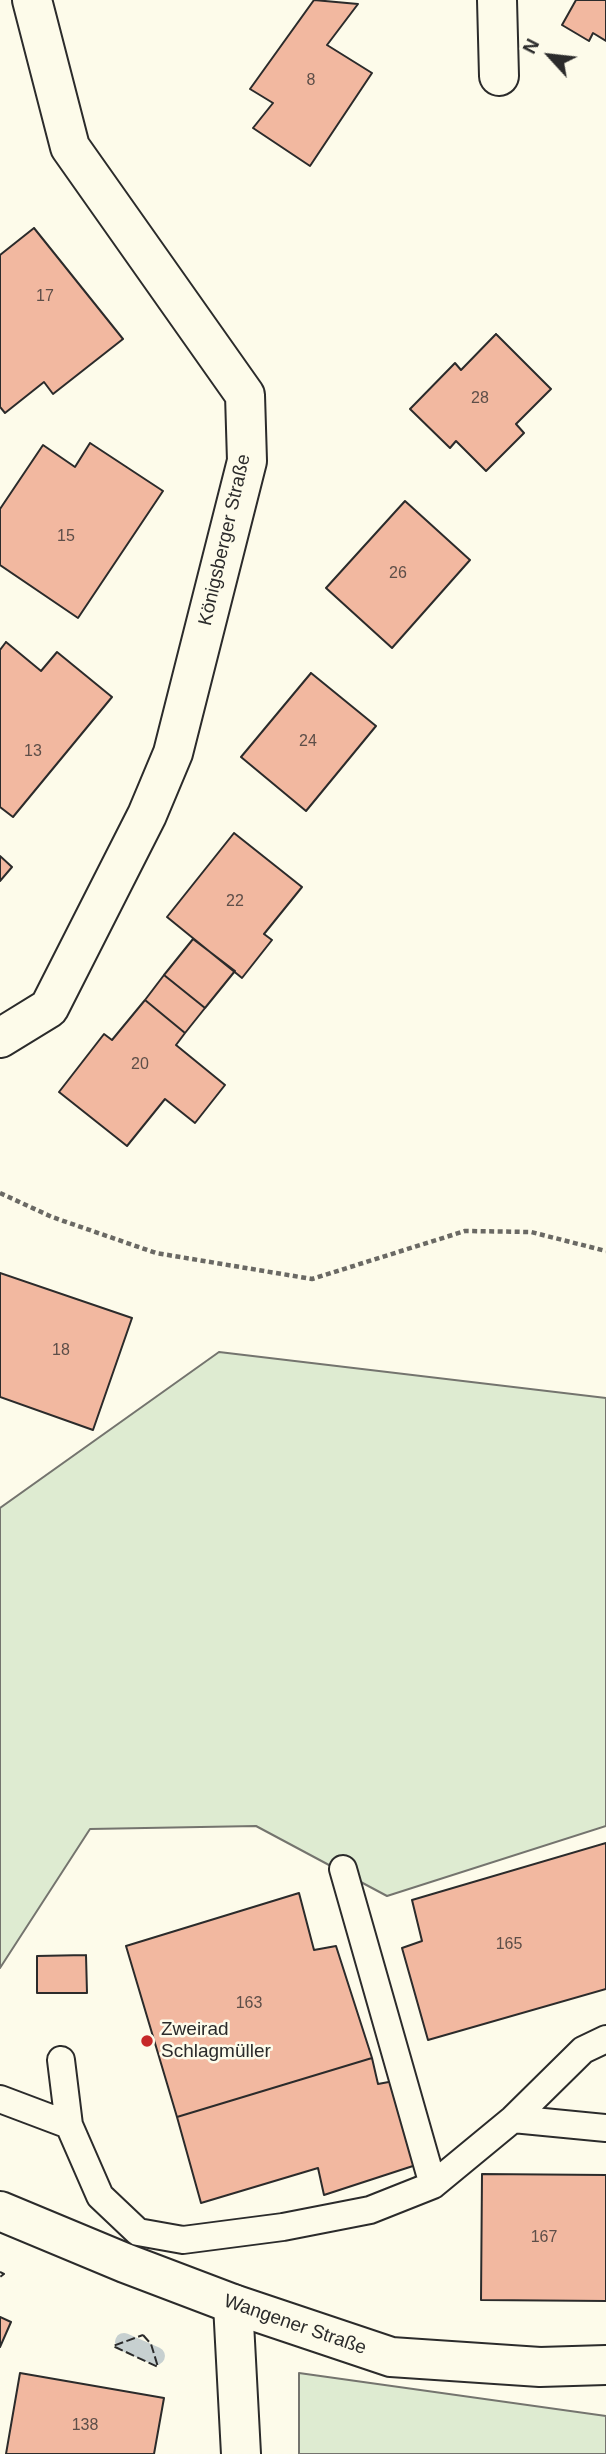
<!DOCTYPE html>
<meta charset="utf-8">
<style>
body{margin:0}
#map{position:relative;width:606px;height:2454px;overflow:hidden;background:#fdfbea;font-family:Arial,sans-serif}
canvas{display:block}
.north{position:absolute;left:515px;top:21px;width:70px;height:70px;-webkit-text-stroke:5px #fdfbea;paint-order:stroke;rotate:297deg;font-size:19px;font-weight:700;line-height:28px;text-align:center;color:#2b2b2b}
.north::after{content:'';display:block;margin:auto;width:24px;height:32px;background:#2b2b2b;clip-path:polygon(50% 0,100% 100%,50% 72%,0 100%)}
</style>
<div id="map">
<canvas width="606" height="2454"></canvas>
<div class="north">N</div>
</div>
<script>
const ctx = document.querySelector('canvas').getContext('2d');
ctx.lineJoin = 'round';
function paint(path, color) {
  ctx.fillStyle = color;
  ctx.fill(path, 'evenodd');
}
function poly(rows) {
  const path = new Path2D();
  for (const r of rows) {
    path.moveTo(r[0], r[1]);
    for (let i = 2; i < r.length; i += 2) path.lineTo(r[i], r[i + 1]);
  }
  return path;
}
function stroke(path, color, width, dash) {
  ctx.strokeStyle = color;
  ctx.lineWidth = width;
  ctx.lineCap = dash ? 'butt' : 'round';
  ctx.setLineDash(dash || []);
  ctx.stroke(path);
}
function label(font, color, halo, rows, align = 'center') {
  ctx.font = font + ' Arial,sans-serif';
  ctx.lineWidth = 5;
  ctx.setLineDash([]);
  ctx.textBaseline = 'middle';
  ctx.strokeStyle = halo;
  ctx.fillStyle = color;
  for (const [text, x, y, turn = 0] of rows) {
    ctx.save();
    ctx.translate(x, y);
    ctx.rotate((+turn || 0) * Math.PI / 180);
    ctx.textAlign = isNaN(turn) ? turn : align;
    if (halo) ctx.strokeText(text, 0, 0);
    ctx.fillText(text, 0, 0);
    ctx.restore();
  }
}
const green = poly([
 [219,1352,606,1398,606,1826,387,1896,256,1826,90,1829,0,1968,0,1508,219,1352],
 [299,2373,606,2416,606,2454,299,2454,299,2373]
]);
paint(green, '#deebd1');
stroke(green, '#74746e', 2);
stroke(poly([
 [124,2342,156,2356]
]), '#c7d0d0', 18);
const building = poly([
 [314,0,358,4,327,45,372,73,310,166,253,128,273,103,250,89,314,0],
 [576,0,606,0,606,41,593,33,589,41,562,25,576,0],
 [34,228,123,339,53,394,44,382,5,413,0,407,0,255,34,228],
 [496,334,551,389,516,424,524,433,486,471,456,441,450,448,410,409,455,363,461,370,496,334],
 [90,443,163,491,78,618,0,565,0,509,43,445,75,467,90,443],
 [405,501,470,560,392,648,326,588,405,501],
 [6,642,41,671,57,652,112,697,13,817,0,807,0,650,6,642],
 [311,673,376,726,306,811,241,757,311,673],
 [234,833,302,887,264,934,272,940,242,978,167,917,234,833],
 [0,856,12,867,0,881,0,856],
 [193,939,235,971,205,1008,164,975,193,939],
 [164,975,205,1008,185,1033,145,1000,164,975],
 [145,1000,185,1033,176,1045,225,1085,195,1123,165,1099,127,1146,59,1092,104,1034,112,1040,145,1000],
 [0,1273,132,1318,93,1430,0,1397,0,1273],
 [606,1843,606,1989,428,2040,402,1948,422,1941,412,1900,606,1843],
 [299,1893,314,1950,336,1946,372,2058,177,2117,126,1946,299,1893],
 [86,1955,87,1993,37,1993,37,1956,86,1955],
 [372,2058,378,2084,394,2081,416,2165,324,2195,318,2168,201,2203,177,2117,372,2058],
 [482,2174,606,2175,606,2301,481,2300,482,2174],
 [0,2317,11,2322,0,2347,0,2317],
 [20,2373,164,2398,154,2454,6,2454,20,2373]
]);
paint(building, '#f2b8a0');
stroke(building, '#2b2b2b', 2);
const lane = poly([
 [343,1869,433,2185],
 [61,2060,69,2125,100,2196,138,2232,183,2240,283,2227,370,2210,433,2185,513,2119,583,2050,606,2039],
 [0,2099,69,2125],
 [513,2119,606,2128]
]);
const street = poly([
 [497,0,499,76],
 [0,1038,49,1008,147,815,173,753,247,461,245,395,70,147,32,0],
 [233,2304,241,2454]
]);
const primary = poly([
 [0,2211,125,2263,233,2304,391,2357,540,2367,606,2365]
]);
stroke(lane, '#2b2b2b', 30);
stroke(street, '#2b2b2b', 42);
stroke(primary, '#2b2b2b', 42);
stroke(poly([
 [0,1193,52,1217,156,1253,312,1279,465,1231,531,1232,606,1251]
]), '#6a6964', 4.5, [5, 3.5]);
stroke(lane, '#fdfbea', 26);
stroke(street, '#fdfbea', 38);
stroke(primary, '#fdfbea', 38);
stroke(poly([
 [0,2272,4,2274,0,2277],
 [143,2335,151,2344,158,2367,113,2346,143,2335]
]), '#2b2b2b', 2, [9, 3.5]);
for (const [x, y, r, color] of [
 [147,2041,7,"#c62828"]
]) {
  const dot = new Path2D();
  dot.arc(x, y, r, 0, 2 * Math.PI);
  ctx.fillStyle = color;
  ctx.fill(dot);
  stroke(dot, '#fdfbea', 2.5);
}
label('16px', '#5d4e48', null, [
 ["8",311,81],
 ["17",45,297],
 ["28",480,399],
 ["15",66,537],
 ["26",398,574],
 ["24",308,742],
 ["13",33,752],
 ["22",235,902],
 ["20",140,1065],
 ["18",61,1351],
 ["165",509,1945],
 ["163",249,2004],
 ["167",544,2238],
 ["138",85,2426]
]);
label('19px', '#2b2b2b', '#fdfbea', [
 ["Königsberger Straße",225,540,-77],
 ["Wangener Straße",295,2325,19]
]);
label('19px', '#2b2b2b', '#fdfbea', [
 ["Zweirad",161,2030],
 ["Schlagmüller",161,2052]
], 'left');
</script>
